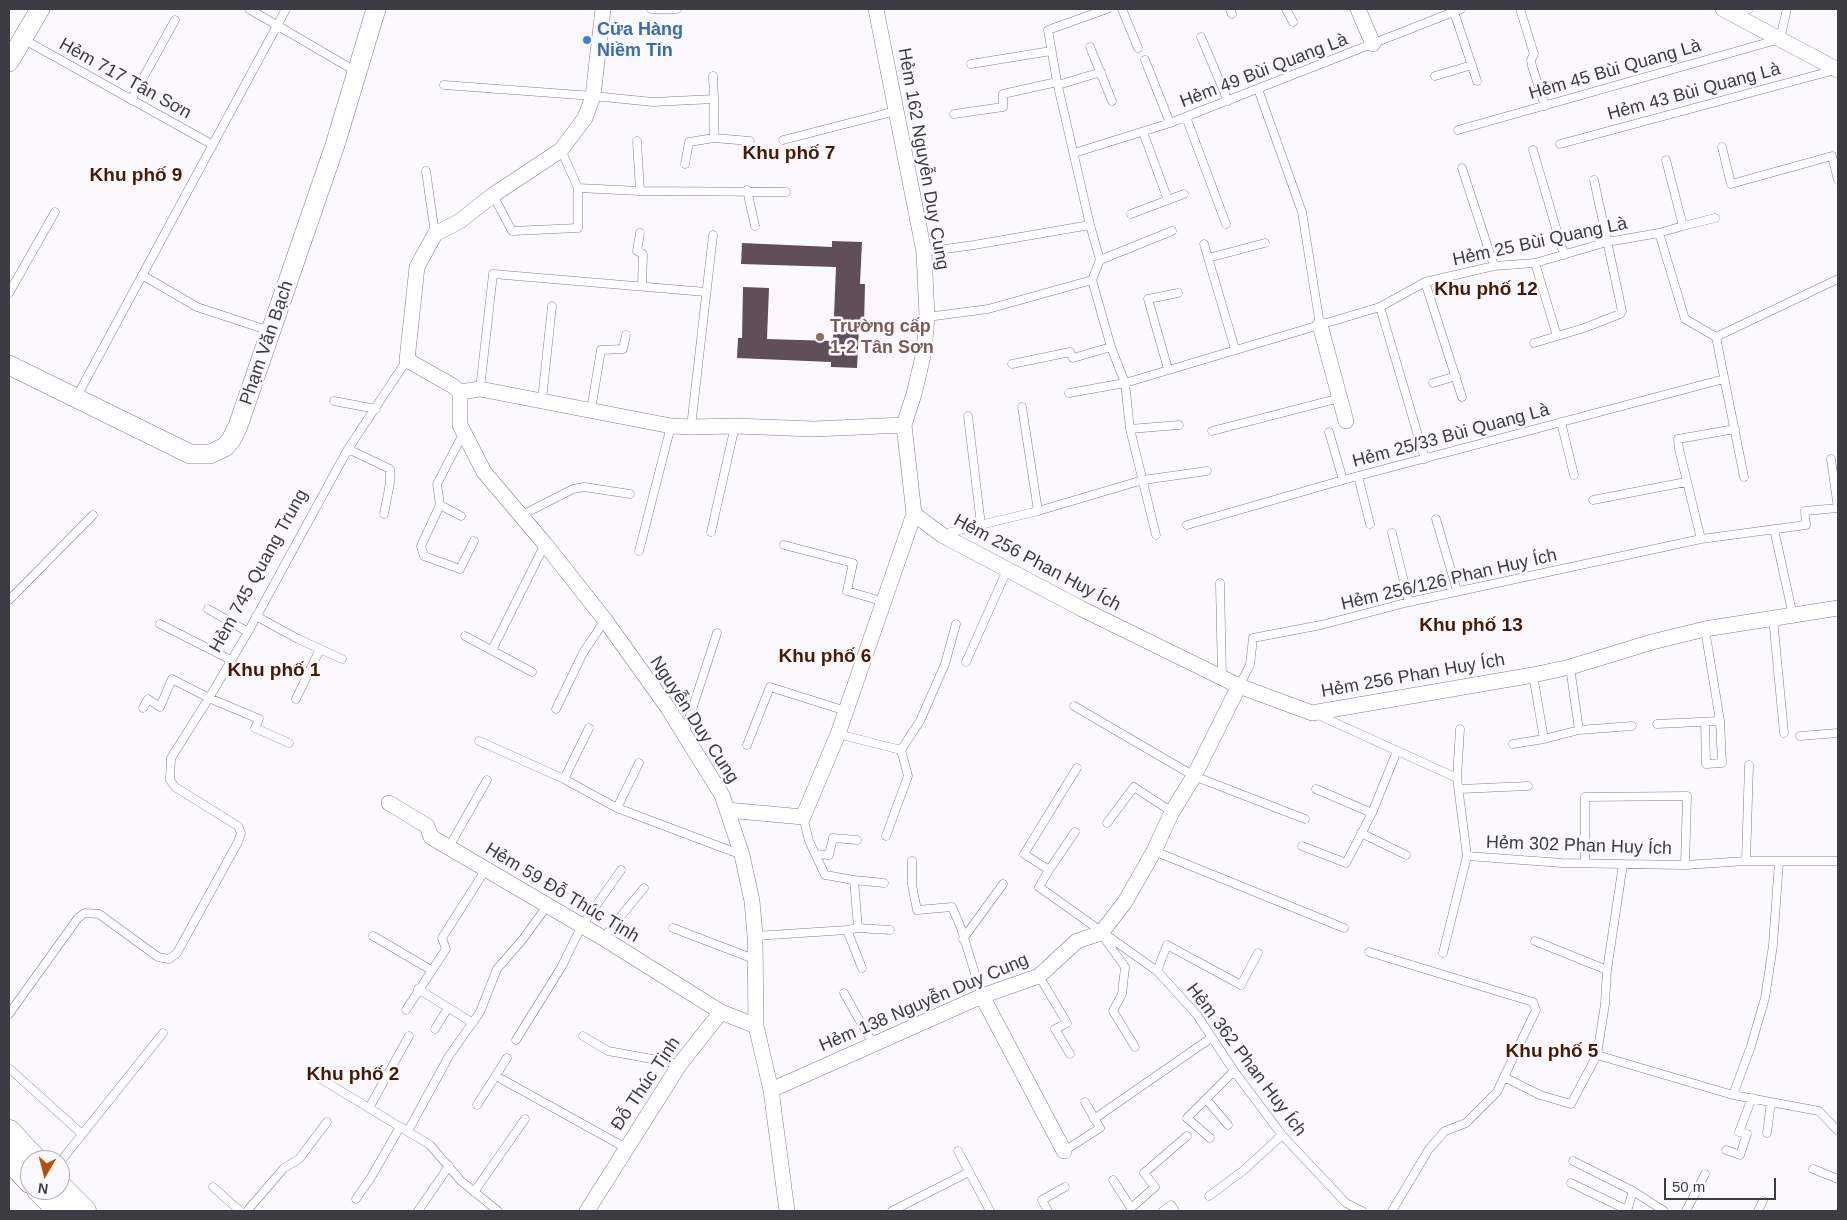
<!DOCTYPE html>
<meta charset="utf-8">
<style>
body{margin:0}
#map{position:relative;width:1847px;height:1220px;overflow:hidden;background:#fbf9fe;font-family:Helvetica,sans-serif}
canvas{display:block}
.frame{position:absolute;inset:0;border:10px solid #3d3b44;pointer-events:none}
.north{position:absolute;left:20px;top:1150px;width:50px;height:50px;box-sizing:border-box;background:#fbf9fe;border:1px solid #afadb4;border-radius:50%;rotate:188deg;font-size:14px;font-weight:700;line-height:20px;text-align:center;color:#3d3b44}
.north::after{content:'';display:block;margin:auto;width:18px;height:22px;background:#b25309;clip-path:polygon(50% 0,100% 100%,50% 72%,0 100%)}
.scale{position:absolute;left:1664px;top:1178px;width:112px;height:22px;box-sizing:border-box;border:2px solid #3d3b44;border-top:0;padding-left:6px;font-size:15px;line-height:18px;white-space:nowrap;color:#3d3b44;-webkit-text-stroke:4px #fbf9fe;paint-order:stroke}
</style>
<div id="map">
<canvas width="1847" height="1220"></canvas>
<div class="frame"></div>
<div class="north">N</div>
<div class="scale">50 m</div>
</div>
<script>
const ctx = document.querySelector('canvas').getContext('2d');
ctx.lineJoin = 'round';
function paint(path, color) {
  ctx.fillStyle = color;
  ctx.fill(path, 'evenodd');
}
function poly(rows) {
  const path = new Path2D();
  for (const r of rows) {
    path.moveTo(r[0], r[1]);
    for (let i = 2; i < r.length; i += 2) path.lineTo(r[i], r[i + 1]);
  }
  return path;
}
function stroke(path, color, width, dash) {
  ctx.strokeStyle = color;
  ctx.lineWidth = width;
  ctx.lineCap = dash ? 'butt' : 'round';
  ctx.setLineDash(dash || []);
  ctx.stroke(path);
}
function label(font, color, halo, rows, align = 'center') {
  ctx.font = font + ' Helvetica,sans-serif';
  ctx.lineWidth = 5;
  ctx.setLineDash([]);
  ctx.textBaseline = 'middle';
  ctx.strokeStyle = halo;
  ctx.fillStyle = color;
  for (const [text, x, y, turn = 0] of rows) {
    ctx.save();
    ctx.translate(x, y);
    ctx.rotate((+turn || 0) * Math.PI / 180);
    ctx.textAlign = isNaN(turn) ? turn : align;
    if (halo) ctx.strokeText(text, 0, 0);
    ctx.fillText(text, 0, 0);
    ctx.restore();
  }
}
paint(poly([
 [832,241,862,242,860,284,865,284,864,326,859,326,857,368,831,367,831,362,737,358,738,338,742,338,743,287,769,288,767,339,833,341,836,267,741,264,742,243,832,247]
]), '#614e5b');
const service = poly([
 [249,9,357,72],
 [651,9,677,9],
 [1107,9,1048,30,1057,82,1090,225,1100,260,1092,280,1111,347,1125,383,1130,429,1156,535],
 [1122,9,1138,48],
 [1230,9,1232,14],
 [1286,9,1293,22],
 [1453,9,1477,81],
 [1520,9,1534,54,1531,60,1532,66,1545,106],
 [1734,13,1749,9],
 [1201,37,1228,101],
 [23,39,213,145],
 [1090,47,1112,101],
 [1145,60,1170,123],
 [971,64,1051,51],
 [713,76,714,99],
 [1435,76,1472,65],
 [444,85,593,96,653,102,714,99,714,138],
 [1058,85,1101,72],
 [1258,89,1302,212,1320,325],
 [131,100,175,20],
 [954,114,1003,107,1003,94,1057,82],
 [1186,117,1226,224],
 [1458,130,1780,39,1787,9],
 [1143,132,1168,200],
 [783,140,896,111],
 [637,141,640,191],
 [1560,144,1835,70],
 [1722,147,1731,184,1832,156,1838,180],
 [561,150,578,188,640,191,786,192],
 [1533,150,1564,255],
 [1074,153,1170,123,1461,9],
 [685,164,689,142,714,138,750,141],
 [1462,168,1494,266],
 [426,171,435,234],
 [747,190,755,226],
 [493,195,512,231,578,228,578,188],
 [1131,214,1184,194],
 [1683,226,1715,218],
 [640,233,637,251,643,254,642,286],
 [1659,233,1685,319,1716,337],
 [1204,244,1235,349],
 [924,252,974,245,1090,225],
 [1208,258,1265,243],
 [1100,260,1172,231],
 [1535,263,1557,336],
 [142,275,197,307,270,331],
 [1425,282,1462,397],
 [9,293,55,212],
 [1380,307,1425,459],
 [927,317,988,309,1092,280],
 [1716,337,1744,477],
 [1716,337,1838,279],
 [1534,343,1584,328,1620,314,1622,311,1594,180],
 [1012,364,1070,352,1073,358,1111,347],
 [1168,369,1148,299,1178,293],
 [1433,383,1456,376],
 [480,389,493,274,706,292],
 [1069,393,1125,383,1380,307,1425,282,1494,266,1535,263,1607,242,1659,233,1683,226,1666,160],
 [76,398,286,9],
 [542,400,552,306],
 [334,401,376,409],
 [1022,407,1038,511],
 [591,410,601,350,623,349,626,335],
 [968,416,981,525],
 [1561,422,1574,475],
 [691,427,713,235],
 [1130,429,1179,425],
 [1735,429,1678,439,1679,449,1701,539,1806,525,1805,511,1838,508,1831,459],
 [1212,431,1340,398],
 [464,432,437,484,440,505,421,546,424,556,460,569,474,541],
 [1329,432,1343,480],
 [348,449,390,469,390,483,384,514],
 [1358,476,1370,524],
 [1593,500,1686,482],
 [440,505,461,516],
 [522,515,573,489,584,487,630,494],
 [1436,519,1457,591],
 [1187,525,1343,480,1724,379],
 [1774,529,1793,616],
 [711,532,735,426],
 [1392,533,1409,602],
 [943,534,1038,511,1143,480,1207,471],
 [784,545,853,563,847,591,885,602],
 [639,551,671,426],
 [1220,583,1222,678],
 [9,600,93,515],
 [208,609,248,632],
 [256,616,298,639,342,659],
 [1773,618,1784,733],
 [160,624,231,660],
 [465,636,532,672],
 [492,650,545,544],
 [966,662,1007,570],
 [1570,667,1579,730,1632,726],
 [1533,675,1544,739],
 [1239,686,1250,665,1253,638,1321,625,1409,602,1701,539],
 [296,699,320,649],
 [1074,706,1194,776,1305,819],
 [143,708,148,699,160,707,172,679,209,698,259,719,255,728,289,743],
 [556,709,583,653,605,620],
 [1316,714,1457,778,1467,856,1562,863,1685,865,1746,861,1838,861],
 [1705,722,1706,764,1722,763,1720,721,1705,629],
 [1657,724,1720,721],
 [684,734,717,633],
 [838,734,901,750],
 [1800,736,1838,733],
 [479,741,564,779,617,808,742,855],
 [1513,744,1544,739,1579,730],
 [747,745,770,687,846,711],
 [1077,768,1024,854,1049,870,1039,887,1157,971,1197,1015,1234,1071,1282,1135,1346,1203,1362,1211],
 [1457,778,1460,729],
 [564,779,589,728],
 [1316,789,1372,813],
 [1460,789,1528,786],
 [617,808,639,763],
 [803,817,809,841,825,875,854,880,858,928],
 [1107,823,1134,787,1172,812],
 [1361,833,1406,855],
 [886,836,908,776,901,750,920,721,945,664,956,624],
 [1302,846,1346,863,1372,813,1397,751],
 [449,847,487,780],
 [1154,851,1344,928],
 [816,854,829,855,833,838,857,840],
 [912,861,912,885,917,910,952,907,961,928,982,996],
 [1746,861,1749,765],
 [1585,863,1585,797,1687,796,1685,865],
 [1049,870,1075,832],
 [854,880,884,883],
 [673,928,754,959],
 [847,930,862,968],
 [373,936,431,970],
 [755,936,847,930,858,928,890,930],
 [603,938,644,888],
 [963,939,1003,884],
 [1105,939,1125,967,1122,994,1113,1011,1135,1047],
 [1535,941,1607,970],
 [1369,952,1533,1002,1536,1010,1504,1077],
 [1443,953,1467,856],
 [1157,971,1167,945,1241,985,1258,953],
 [1039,976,1067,1023,1055,1029,1070,1054],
 [418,989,473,1023],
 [844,993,873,1044],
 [406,1010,446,949,442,938,486,869],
 [9,1014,78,918,85,913,99,914,158,957,169,959,177,953,238,842,241,833,238,826,175,787,170,780,171,758,209,698,248,632,348,449,407,360],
 [435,1029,448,1008],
 [583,1036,608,1051,680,1064],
 [516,1040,562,966,581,927,621,870],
 [1597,1055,1733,1095,1819,1111,1838,1131],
 [10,1069,82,1134],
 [316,1076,430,1145,461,1181,498,1211],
 [496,1076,626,1148],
 [1733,1095,1751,1046,1765,998,1773,945,1779,862],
 [1206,1099,1228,1125],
 [477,1105,507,1058],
 [369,1108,409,1036],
 [1094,1119,1211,1038],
 [408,1131,449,1056,480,1012,497,969,523,939,547,906],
 [1767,1133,1771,1102],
 [1210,1138,1187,1118,1234,1071],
 [1726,1150,1740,1155,1747,1134,1739,1132,1752,1098],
 [958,1151,990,1211],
 [1064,1151,1100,1128,1085,1102],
 [1573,1161,1633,1191],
 [60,1162,163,1033],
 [1813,1169,1838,1179],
 [1113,1180,1131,1208,1155,1187,1144,1173,1187,1136],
 [1571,1183,1627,1210],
 [213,1187,240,1211],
 [474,1192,525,1119],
 [1209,1196,1244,1170,1282,1135],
 [356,1199,370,1179,400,1127],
 [247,1211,284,1168,299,1159,327,1122],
 [418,1211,449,1166],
 [892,1211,969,1172],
 [1048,1211,1042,1200,1065,1187],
 [1163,1211,1171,1205,1175,1211],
 [1392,1211,1429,1149,1445,1131,1466,1123,1497,1092,1504,1077,1540,1095,1571,1104,1597,1055,1605,1004,1607,970,1623,864],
 [1627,1211,1633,1191,1664,1211],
 [1686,1211,1705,1174],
 [1758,1211,1763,1201]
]);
const minor = poly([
 [603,9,593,96,585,118,561,150,493,195,460,221,435,234,417,267,407,360,453,386,460,392,460,425,484,472,545,544,605,620,668,708,722,795,742,855,752,901,755,936,756,1026,771,1090,787,1211],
 [1358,9,1373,44],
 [1723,9,1838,70],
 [1320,325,1346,421],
 [460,392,480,389,671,426,691,427,735,426,814,429,904,425],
 [914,514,942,535,1082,609,1239,686,1312,713,1533,675,1570,667,1652,642,1705,629,1838,608],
 [389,803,427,826,431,837,603,938,721,1012],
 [727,810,803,817,838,734,914,514,904,425,914,394,924,352,927,317,924,252,876,9],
 [982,996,1064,1151],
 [771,1090,982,996,1039,976,1077,941,1101,933,1125,902,1154,851,1172,812,1194,776,1239,686],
 [587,1211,680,1064,721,1012,756,1026]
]);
const tertiary = poly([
 [9,62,40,9],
 [9,365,190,454,210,454,225,447,231,440,238,426,335,145,376,9]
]);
const primary = poly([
 [9,1132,35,1160],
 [9,1158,30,1181],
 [60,1187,84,1211],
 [39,1190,61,1211]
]);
stroke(service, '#837d93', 9);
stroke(minor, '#837d93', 16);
stroke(tertiary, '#837d93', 20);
stroke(primary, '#837d93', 25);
stroke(service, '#fff', 8);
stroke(minor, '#fff', 15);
stroke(tertiary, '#fff', 19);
stroke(primary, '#fff', 24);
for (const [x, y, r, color] of [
 [587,40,5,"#3f7fe0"],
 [820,337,5,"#8d6e63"]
]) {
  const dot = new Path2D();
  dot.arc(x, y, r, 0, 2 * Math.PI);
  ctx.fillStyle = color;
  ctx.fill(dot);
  stroke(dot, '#fbf9fe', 2);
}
label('bold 18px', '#366cbe', '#fbf9fe', [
 ["Cửa Hàng",597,30],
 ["Niềm Tin",597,51]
], 'left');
label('18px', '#3d3b44', '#fbf9fe', [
 ["Hẻm 45 Bùi Quang Là",1615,70,-16],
 ["Hẻm 49 Bùi Quang Là",1264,71,-21],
 ["Hẻm 717 Tân Sơn",125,79,29],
 ["Hẻm 43 Bùi Quang Là",1694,92,-15],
 ["Hẻm 162 Nguyễn Duy Cung",923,159,80],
 ["Hẻm 25 Bùi Quang Là",1540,242,-12],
 ["Phạm Văn Bạch",267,343,-71],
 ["Hẻm 25/33 Bùi Quang Là",1451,436,-15],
 ["Hẻm 256 Phan Huy Ích",1037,563,28],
 ["Hẻm 745 Quang Trung",259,571,-61],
 ["Hẻm 256/126 Phan Huy Ích",1449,580,-13],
 ["Hẻm 256 Phan Huy Ích",1413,676,-10],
 ["Nguyễn Duy Cung",694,720,57],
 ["Hẻm 302 Phan Huy Ích",1579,846,2],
 ["Hẻm 59 Đỗ Thúc Tịnh",562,893,31],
 ["Hẻm 138 Nguyễn Duy Cung",924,1003,-23],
 ["Hẻm 362 Phan Huy Ích",1246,1060,53],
 ["Đỗ Thúc Tịnh",646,1084,-56]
]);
label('bold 18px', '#785e54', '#fbf9fe', [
 ["Trường cấp",830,327],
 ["1-2 Tân Sơn",830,348]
], 'left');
label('bold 19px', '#481b00', '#fbf9fe', [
 ["Khu phố 7",789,154],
 ["Khu phố 9",136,176],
 ["Khu phố 12",1486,290],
 ["Khu phố 13",1471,626],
 ["Khu phố 6",825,657],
 ["Khu phố 1",274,671],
 ["Khu phố 5",1552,1052],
 ["Khu phố 2",353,1075]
]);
</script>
